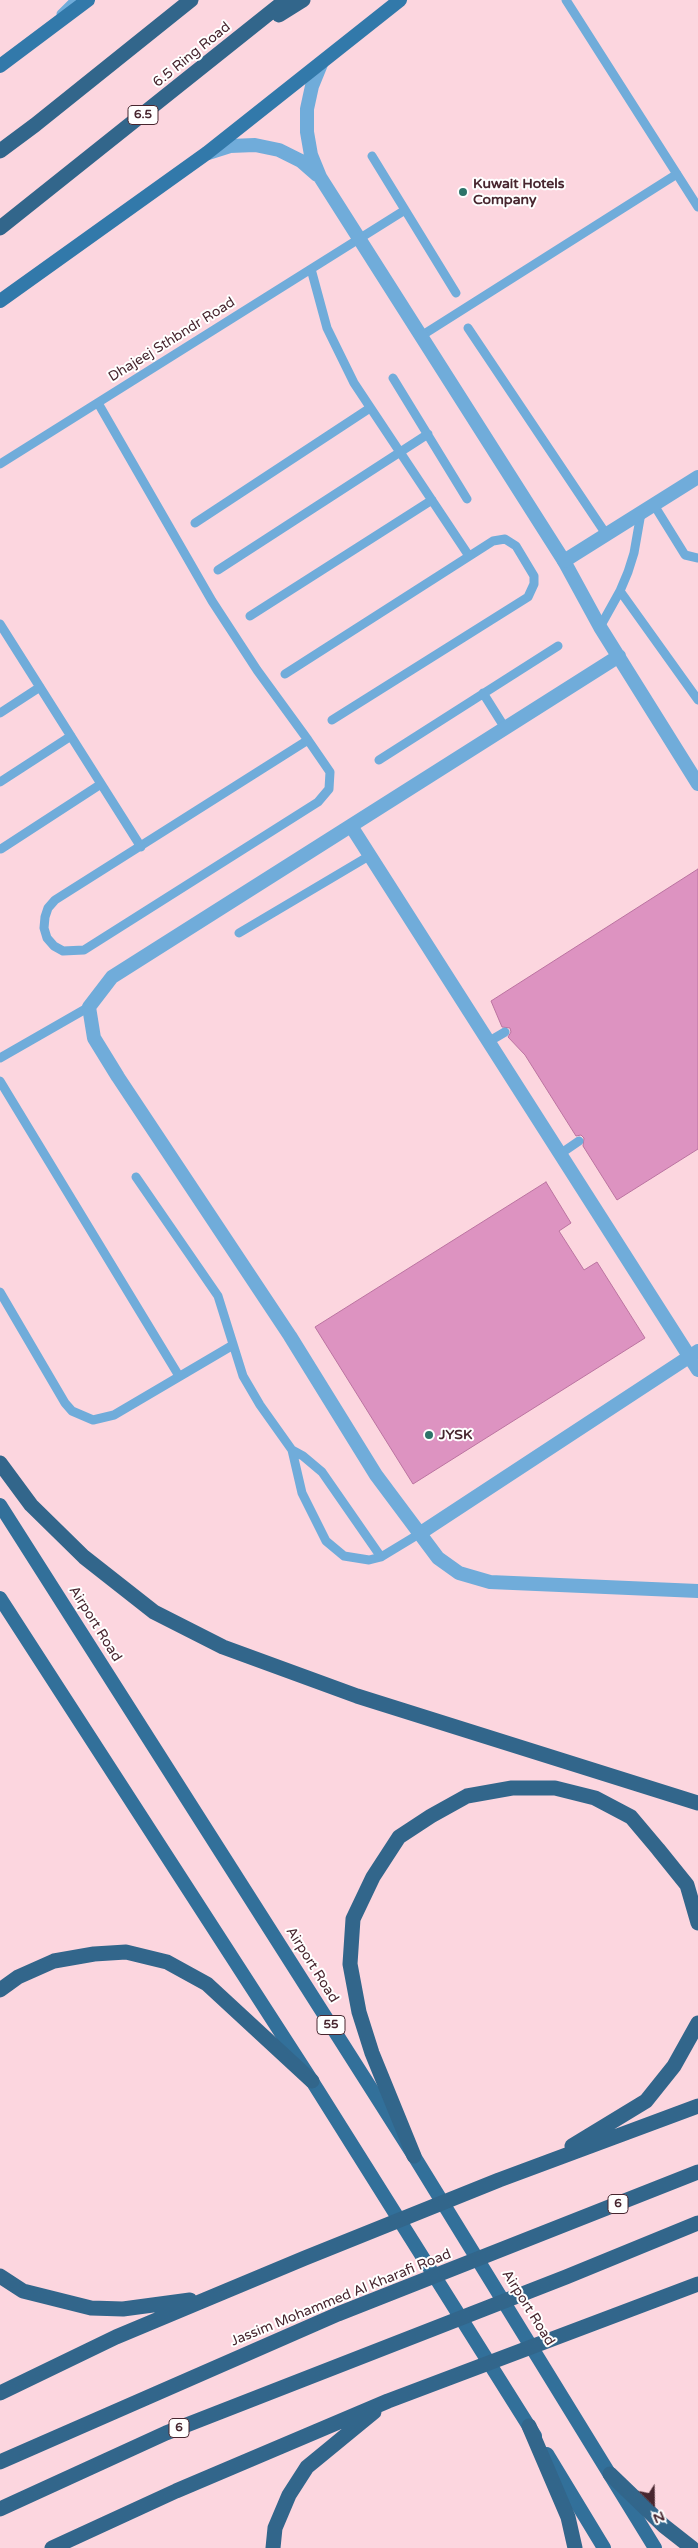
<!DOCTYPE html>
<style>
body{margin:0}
#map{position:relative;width:698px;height:2548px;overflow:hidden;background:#fcd6df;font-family:"Varela Round",sans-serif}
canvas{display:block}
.north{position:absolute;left:628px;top:2478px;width:50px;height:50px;-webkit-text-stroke:4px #fff;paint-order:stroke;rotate:157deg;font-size:14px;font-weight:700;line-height:20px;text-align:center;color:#48262f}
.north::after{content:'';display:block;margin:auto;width:18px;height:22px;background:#48262f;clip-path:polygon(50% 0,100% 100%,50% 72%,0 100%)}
</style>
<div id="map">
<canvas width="698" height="2548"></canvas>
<div class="north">N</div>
</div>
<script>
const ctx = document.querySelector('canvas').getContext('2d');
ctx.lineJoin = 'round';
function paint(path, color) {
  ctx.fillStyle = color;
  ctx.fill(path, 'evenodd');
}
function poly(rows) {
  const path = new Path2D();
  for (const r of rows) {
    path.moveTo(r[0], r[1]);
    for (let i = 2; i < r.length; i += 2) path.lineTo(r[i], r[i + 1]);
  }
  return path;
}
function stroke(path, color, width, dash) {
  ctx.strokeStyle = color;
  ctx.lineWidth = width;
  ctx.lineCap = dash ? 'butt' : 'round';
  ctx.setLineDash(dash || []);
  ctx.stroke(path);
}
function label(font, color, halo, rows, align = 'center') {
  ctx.font = font + ' "Varela Round",sans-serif';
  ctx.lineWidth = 4;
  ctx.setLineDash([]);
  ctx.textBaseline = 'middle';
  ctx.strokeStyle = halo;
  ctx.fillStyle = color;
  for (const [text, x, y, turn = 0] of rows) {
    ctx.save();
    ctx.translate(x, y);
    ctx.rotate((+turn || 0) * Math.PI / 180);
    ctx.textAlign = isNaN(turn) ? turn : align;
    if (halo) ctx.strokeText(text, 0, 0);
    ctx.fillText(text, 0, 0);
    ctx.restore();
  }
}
const building = poly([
 [698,869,698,1149,617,1200,583,1146,584,1138,581,1135,576,1136,525,1055,508,1037,511,1032,510,1028,502,1027,491,1001,698,869],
 [546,1182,571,1223,559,1231,584,1270,597,1262,645,1338,413,1484,315,1327,546,1182]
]);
paint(building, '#dd93c1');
stroke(building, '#bb73a0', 1);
stroke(poly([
 [566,0,698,207],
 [61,14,75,0],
 [372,156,456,293],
 [311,269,327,328,354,383,469,556],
 [468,328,606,534],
 [421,336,677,174],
 [393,378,467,499],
 [98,403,212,601,257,670,308,740],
 [0,464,405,210],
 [654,505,685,555,698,558],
 [195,523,370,408],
 [218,570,428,434],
 [620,591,698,700],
 [250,616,432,500],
 [0,624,141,847],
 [600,627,620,591,628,572,634,553,641,513],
 [285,674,493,541,505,539,516,546,534,576,534,584,528,597,332,720],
 [483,693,505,728],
 [0,713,40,687],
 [308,740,330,772,329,789,318,802,84,950,63,951,54,946,47,938,44,928,45,917,48,908,55,900,308,740],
 [379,760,558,646],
 [0,782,71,736],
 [1,849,101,784],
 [239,933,369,856],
 [488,1042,505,1032],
 [0,1058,89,1007],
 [0,1081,179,1376],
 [560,1154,579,1141],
 [136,1177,218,1296,243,1376,260,1405,292,1450,302,1493,326,1541,344,1556,369,1560,381,1557,419,1534],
 [0,1292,65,1403,72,1411,93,1420,114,1415,233,1345],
 [292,1450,303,1456,322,1472,381,1557]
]), '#70acda', 9);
stroke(poly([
 [564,561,600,627,698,784],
 [619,656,112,977,89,1007,94,1038,118,1077,290,1336,376,1475,438,1558,459,1573,490,1582,698,1591],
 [351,826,698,1370],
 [419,1534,698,1351]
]), '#70acda', 14);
stroke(poly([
 [321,64,312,86,307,109,307,132,311,155,320,177,564,561,698,477],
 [208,153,230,146,255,145,279,150,301,161,317,175]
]), '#70acda', 14);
stroke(poly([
 [0,66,88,0],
 [0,301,207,153,400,0]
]), '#3279aa', 14);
stroke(poly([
 [0,1505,414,2156,655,2548],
 [0,1598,312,2081,535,2436],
 [547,2454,604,2548]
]), '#32709a', 14);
stroke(poly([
 [279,15,303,0],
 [0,151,35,125,191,0],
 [0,228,286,0],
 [0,1463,31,1505,84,1557,154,1612,223,1647,357,1696,698,1803],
 [0,1990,18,1977,54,1961,94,1954,126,1952,167,1962,207,1984,312,2081],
 [572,2146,646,2101,674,2066,698,2023],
 [414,2156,372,2053,359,2012,350,1964,353,1919,373,1877,399,1837,431,1816,467,1796,512,1788,555,1788,595,1798,631,1817,658,1849,687,1885,698,1923],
 [0,2276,23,2291,91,2308,123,2309,190,2300],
 [0,2393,116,2337,305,2258,499,2180,698,2106],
 [529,2426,568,2517,575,2548],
 [0,2462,338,2314,698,2172],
 [610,2474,664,2526,692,2548],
 [0,2509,166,2433,566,2277,698,2223],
 [52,2548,176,2491,388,2401,698,2284],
 [273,2548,275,2528,289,2495,307,2467,374,2412]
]), '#32668b', 15);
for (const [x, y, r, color] of [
 [463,192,5,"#2d7369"],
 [429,1435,5,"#2d7369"]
]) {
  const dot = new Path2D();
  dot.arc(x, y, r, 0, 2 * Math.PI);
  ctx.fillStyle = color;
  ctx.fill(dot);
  stroke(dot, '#fff', 2);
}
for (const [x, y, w] of [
 [143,115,30],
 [331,2025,28],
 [618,2204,20],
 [179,2428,20]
]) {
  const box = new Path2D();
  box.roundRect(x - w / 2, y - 9.5, w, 19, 4);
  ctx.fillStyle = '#fff';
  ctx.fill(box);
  stroke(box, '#48262f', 1);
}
label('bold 12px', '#48262f', null, [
 ["6.5",143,115],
 ["55",331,2025],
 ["6",618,2204],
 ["6",179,2428]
]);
label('14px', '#48262f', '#fff', [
 ["6.5 Ring Road",192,55,-39],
 ["Dhajeej Sthbndr Road",172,340,-32],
 ["Airport Road",95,1624,58],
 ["Airport Road",312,1965,58],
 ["Jassim Mohammed Al Kharafi Road",341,2298,-22],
 ["Airport Road",528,2308,58]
]);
label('bold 14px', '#48262f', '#fff', [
 ["Kuwait Hotels",473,184],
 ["Company",473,200],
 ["JYSK",439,1435]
], 'left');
</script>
